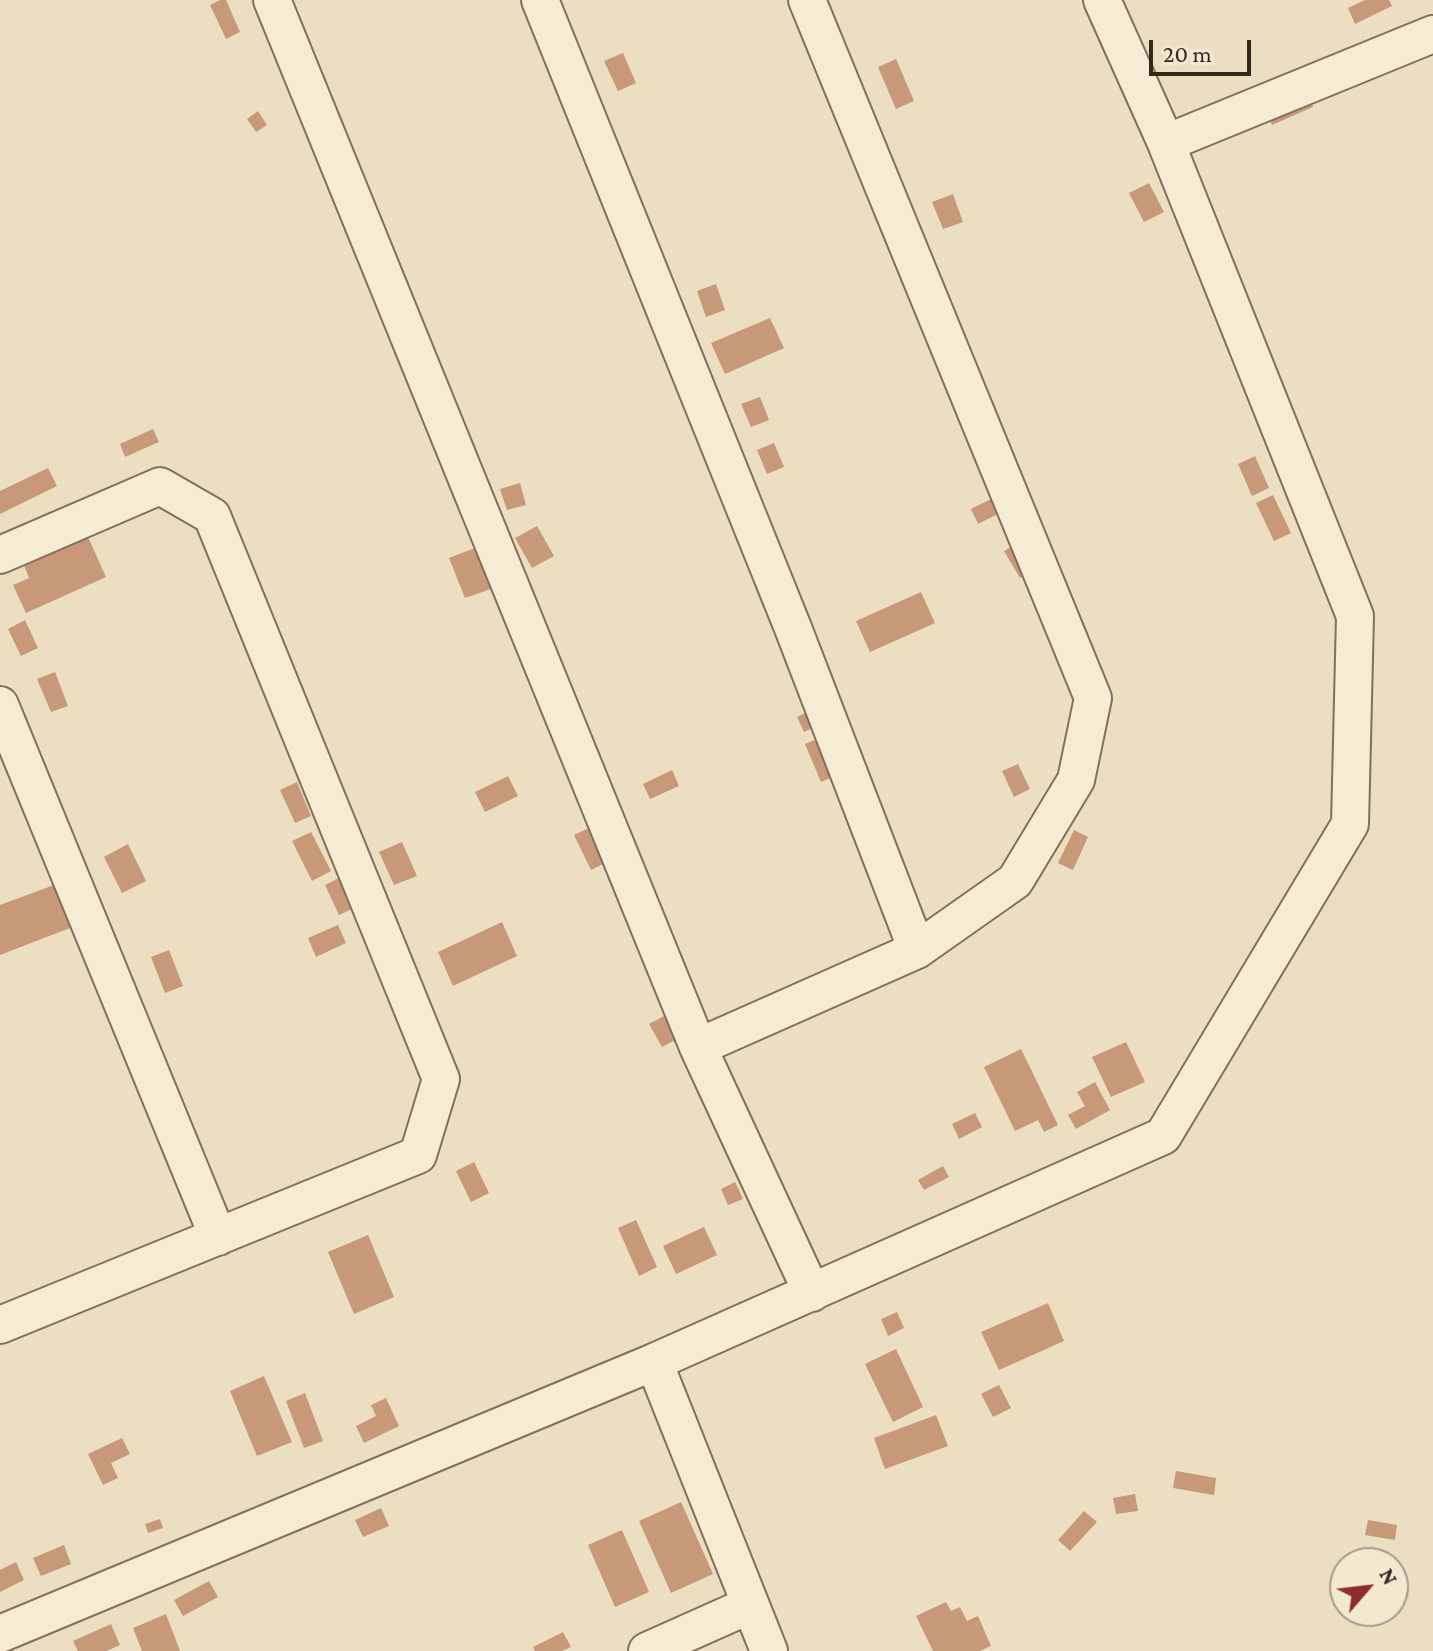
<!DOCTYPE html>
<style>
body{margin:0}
#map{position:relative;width:1433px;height:1651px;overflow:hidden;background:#ebdec1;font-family:"Crimson Pro",serif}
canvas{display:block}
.north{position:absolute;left:1329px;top:1547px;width:80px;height:80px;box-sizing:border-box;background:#f3e8d0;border:2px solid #a79b88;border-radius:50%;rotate:62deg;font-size:22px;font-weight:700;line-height:32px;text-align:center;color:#34281d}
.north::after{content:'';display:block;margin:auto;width:28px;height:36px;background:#8e2d2f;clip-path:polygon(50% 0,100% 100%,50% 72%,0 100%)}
.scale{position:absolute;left:1149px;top:40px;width:102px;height:36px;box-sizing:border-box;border:4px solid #34281d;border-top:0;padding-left:10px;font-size:24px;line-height:28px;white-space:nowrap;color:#34281d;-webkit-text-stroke:6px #f3e8d0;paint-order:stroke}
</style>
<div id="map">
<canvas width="1433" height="1651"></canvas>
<div class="north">N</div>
<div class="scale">20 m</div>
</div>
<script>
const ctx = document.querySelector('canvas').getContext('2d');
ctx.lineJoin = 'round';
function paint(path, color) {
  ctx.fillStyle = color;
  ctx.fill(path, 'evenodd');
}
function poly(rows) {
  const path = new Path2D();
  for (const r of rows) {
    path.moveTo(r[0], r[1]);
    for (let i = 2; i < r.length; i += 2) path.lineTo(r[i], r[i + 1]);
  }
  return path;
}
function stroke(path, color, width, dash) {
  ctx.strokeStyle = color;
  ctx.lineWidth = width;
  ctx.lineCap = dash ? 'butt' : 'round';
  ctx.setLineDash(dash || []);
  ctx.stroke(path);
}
paint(poly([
 [220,0,226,0,240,32,226,39,210,5],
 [1365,0,1389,0,1392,6,1355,24,1348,8],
 [623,53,636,83,618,91,604,61],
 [896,59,914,101,896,109,878,67],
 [1306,91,1313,107,1272,125,1266,110],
 [258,111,267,125,256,132,247,119],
 [1149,183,1164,212,1144,222,1129,193],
 [953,194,963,222,943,229,932,202],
 [716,284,725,310,706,317,697,291],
 [770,318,784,348,725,374,711,343],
 [760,397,769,420,751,427,741,404],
 [153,429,159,442,125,457,120,444],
 [774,443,784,467,767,474,757,450],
 [1255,456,1269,488,1252,496,1238,464],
 [48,468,57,486,0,514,0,491],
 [520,483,526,505,507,510,500,489],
 [1001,494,1008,509,978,524,971,509],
 [1273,495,1291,533,1274,541,1256,503],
 [537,526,554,556,532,568,515,538],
 [88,537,106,577,26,613,13,585,29,578,24,565],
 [1021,541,1036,569,1020,578,1004,551],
 [475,548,491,589,465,598,449,558],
 [921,592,935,623,870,652,856,621],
 [25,620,38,648,21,656,8,629],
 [55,672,68,706,51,712,37,679],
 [809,711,817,726,804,732,797,717],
 [826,735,842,773,821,782,805,744],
 [1018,764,1030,789,1014,797,1002,771],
 [672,770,679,786,650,799,643,784],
 [508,776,518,796,485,812,475,792],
 [297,782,311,816,295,823,280,790],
 [591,827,607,862,591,870,574,835],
 [1074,830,1088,837,1073,870,1058,863],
 [311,832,331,871,312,881,292,841],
 [402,842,417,876,394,885,379,852],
 [128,844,146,881,122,893,104,857],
 [339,878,352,909,339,915,325,885],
 [54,885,70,928,0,955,0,905],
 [502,922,517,956,453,986,438,952],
 [338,925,346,943,316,957,308,938],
 [169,950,183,986,165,993,151,957],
 [666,1015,679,1038,662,1047,649,1024],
 [1126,1042,1145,1082,1111,1097,1092,1057],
 [1021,1049,1058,1125,1044,1132,1038,1120,1015,1131,984,1067],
 [1095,1082,1110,1110,1076,1129,1068,1115,1085,1106,1077,1092],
 [975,1113,982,1127,959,1139,952,1124],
 [474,1162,489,1193,471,1202,456,1171],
 [943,1166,949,1177,924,1190,918,1180],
 [735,1182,743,1199,728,1205,721,1189],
 [636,1220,657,1267,639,1276,618,1228],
 [704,1227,717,1255,676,1274,663,1246],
 [368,1235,394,1297,354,1314,328,1252],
 [1048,1303,1064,1341,999,1370,981,1332],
 [897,1312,904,1328,888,1336,881,1319],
 [896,1349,923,1407,893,1422,865,1364],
 [264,1376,292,1442,257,1456,230,1391],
 [999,1385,1011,1408,993,1417,981,1394],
 [305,1393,323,1441,304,1448,286,1401],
 [386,1398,399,1426,364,1443,356,1426,376,1416,371,1405],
 [936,1415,948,1446,885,1469,874,1438],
 [122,1438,130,1454,111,1463,118,1478,103,1485,88,1454],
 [1176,1471,1216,1478,1214,1495,1173,1488],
 [1135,1494,1138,1511,1116,1514,1113,1498],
 [681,1502,713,1574,671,1593,639,1521],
 [381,1508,389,1526,363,1537,355,1520],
 [1084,1511,1097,1522,1070,1551,1058,1540],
 [160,1519,163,1528,148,1533,145,1524],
 [1368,1520,1397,1525,1395,1540,1365,1535],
 [622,1530,649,1592,615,1607,588,1545],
 [64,1545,71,1564,41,1576,33,1558],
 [16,1562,24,1580,0,1592,0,1570],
 [209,1581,218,1597,183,1616,174,1600],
 [946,1602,951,1611,960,1607,967,1621,978,1616,991,1646,980,1651,933,1651,916,1616],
 [166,1614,180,1651,142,1651,133,1628],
 [111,1624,120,1645,107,1651,78,1651,73,1641],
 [563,1632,571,1647,562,1651,535,1651,533,1647]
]), '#c79979');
const street = poly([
 [272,0,698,1047,917,950,1015,881,1076,780,1093,698,807,0],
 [540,0,793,628,917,950],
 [1166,143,1433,34],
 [0,555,160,486,212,516,441,1079,418,1155,0,1325],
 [0,705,218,1237],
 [698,1047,812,1293],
 [654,1362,769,1651],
 [0,1634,654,1362,1163,1136,1350,824,1355,616,1166,143,1102,0],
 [647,1651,750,1605]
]);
stroke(street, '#836f5a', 40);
stroke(street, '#f6ecd3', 36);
</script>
